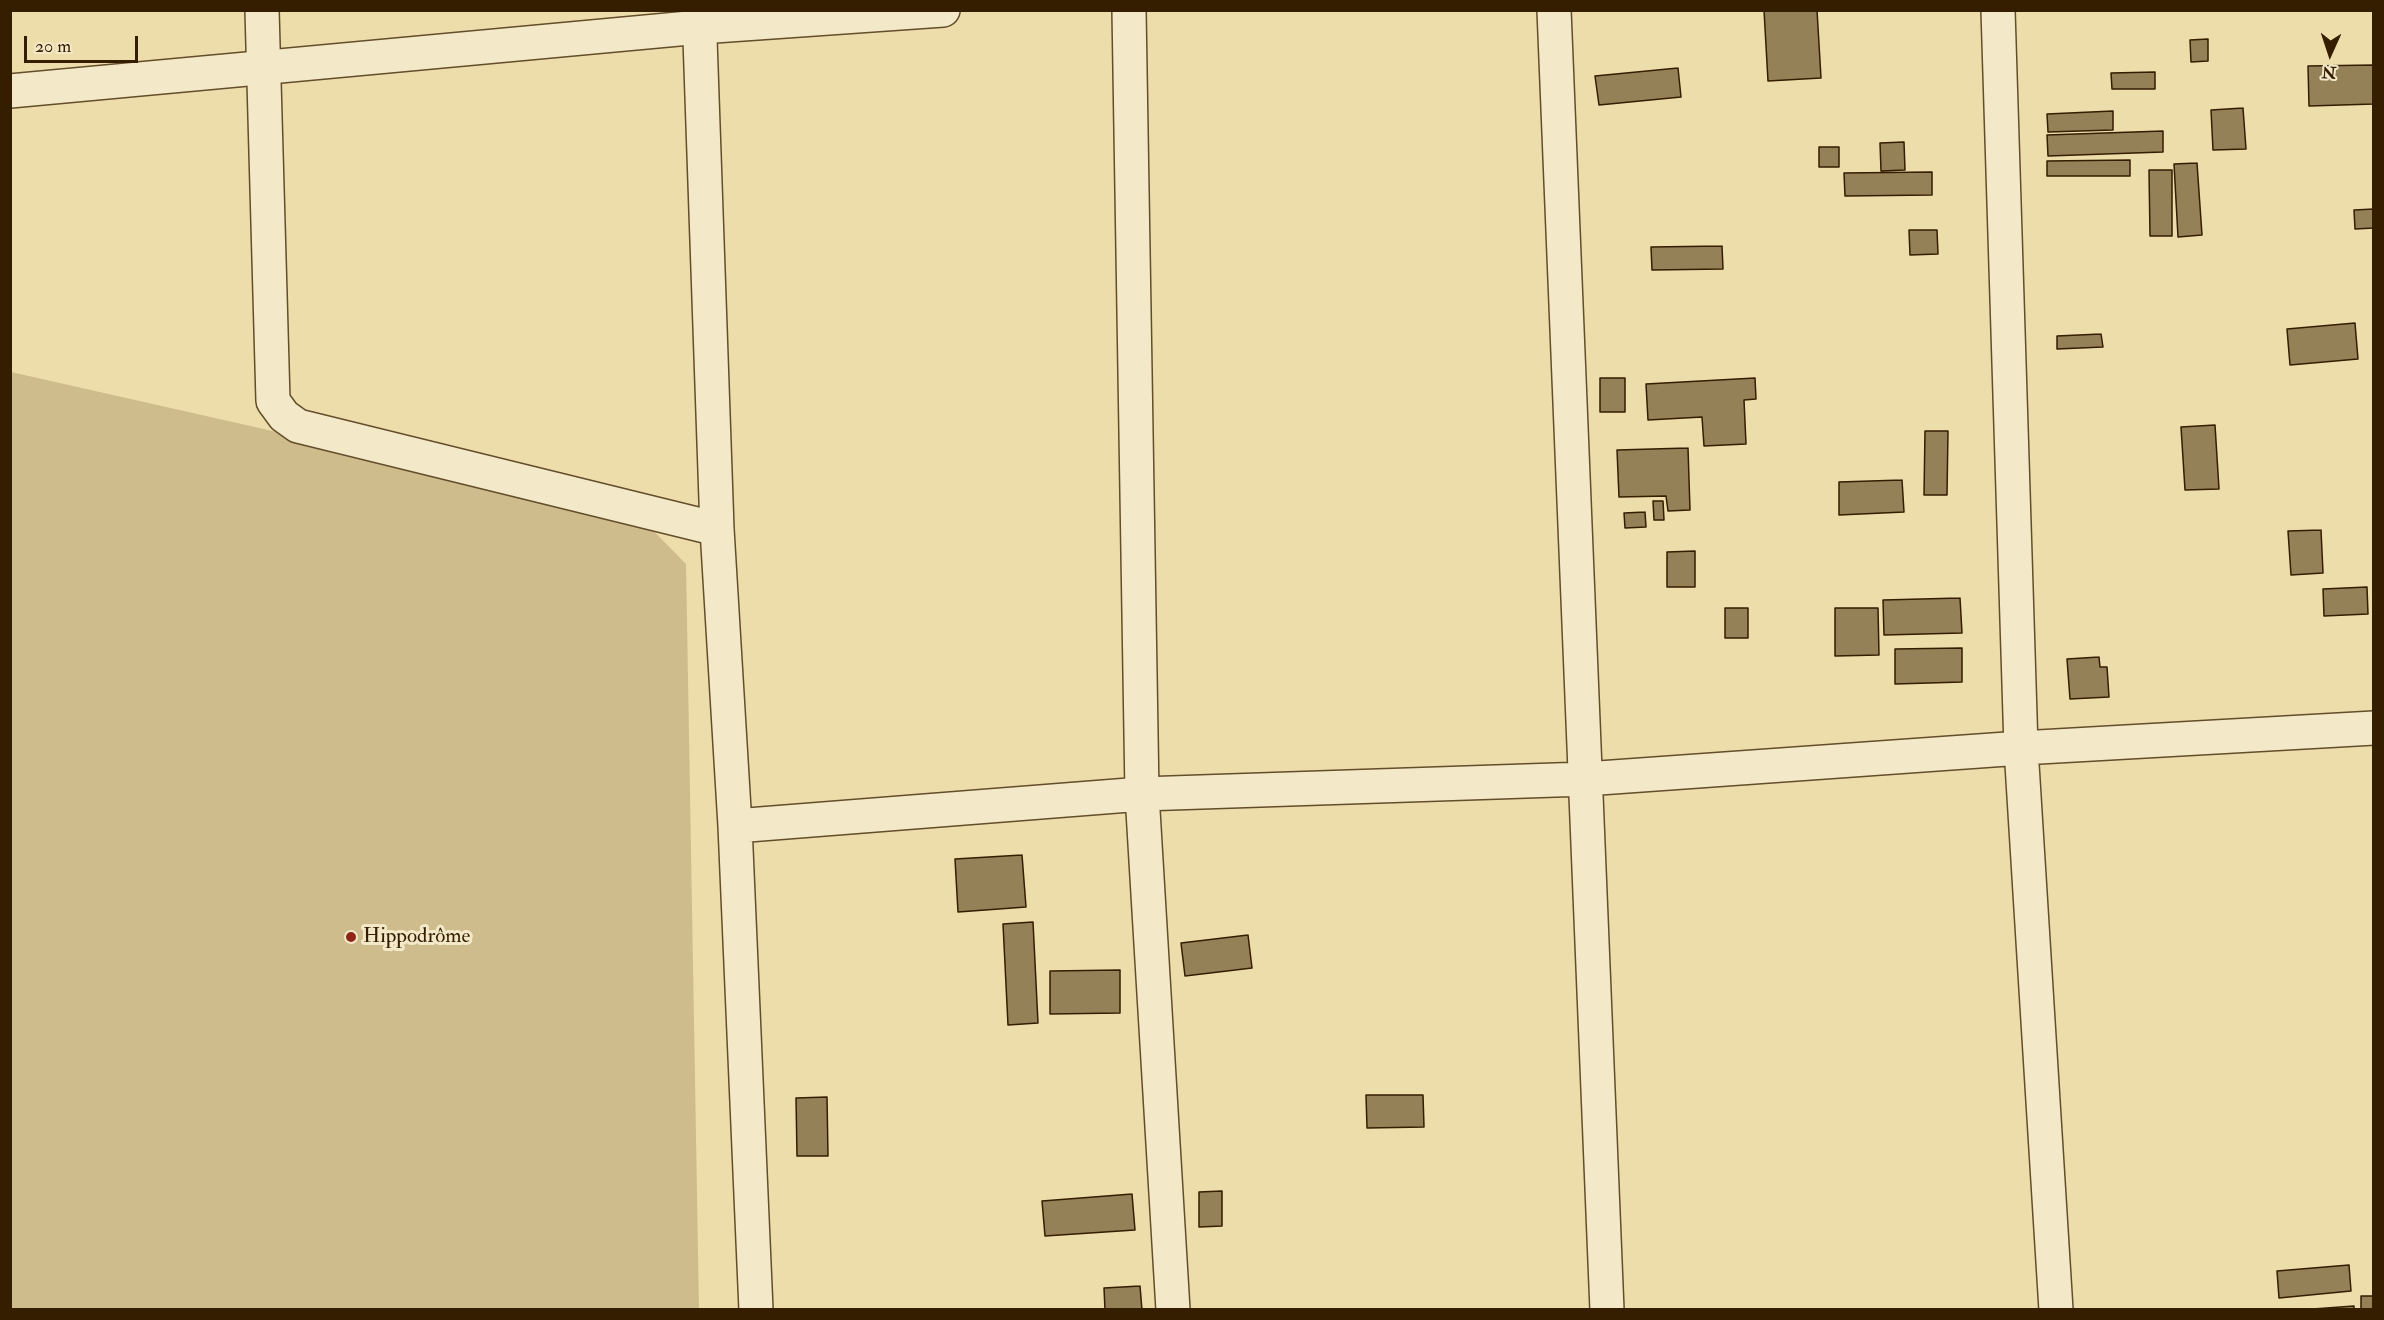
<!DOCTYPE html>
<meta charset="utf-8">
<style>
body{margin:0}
#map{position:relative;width:2384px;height:1320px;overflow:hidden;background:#edddaa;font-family:"IM FELL Double Pica",serif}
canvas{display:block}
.frame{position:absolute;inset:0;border:12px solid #351d00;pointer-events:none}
.north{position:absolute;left:2300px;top:24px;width:60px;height:60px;-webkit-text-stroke:4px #f3e9c8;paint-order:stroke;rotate:183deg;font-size:16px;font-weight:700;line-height:24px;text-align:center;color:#351d00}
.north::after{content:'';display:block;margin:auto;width:21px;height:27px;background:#351d00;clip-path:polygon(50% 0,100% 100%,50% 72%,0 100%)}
.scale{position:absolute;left:24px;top:36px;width:114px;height:27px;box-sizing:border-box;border:3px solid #351d00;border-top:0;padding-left:8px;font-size:18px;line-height:21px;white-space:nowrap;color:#351d00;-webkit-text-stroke:4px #f3e9c8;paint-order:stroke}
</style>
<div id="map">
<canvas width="2384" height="1320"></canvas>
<div class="frame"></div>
<div class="north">N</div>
<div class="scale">20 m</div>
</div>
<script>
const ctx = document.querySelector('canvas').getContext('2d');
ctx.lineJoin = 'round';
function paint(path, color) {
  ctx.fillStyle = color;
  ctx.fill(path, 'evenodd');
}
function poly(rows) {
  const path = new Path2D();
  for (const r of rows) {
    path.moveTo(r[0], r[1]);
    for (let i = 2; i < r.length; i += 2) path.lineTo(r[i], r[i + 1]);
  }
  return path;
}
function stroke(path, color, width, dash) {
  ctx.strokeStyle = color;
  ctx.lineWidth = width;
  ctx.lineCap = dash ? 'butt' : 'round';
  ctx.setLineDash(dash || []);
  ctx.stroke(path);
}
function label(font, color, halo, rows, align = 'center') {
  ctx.font = font + ' "IM FELL Double Pica",serif';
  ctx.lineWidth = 6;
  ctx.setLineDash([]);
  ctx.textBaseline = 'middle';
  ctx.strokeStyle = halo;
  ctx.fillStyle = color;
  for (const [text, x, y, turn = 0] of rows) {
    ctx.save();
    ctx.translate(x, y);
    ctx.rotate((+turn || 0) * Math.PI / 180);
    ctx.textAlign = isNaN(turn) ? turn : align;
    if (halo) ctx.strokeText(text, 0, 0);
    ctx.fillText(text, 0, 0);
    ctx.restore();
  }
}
paint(poly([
 [11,372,636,513,686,564,699,1309,11,1310]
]), '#cebc8d');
const building = poly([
 [1764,10,1817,10,1821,78,1768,81,1764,10],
 [2208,39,2208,61,2191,62,2190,40,2208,39],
 [2374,65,2374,104,2309,106,2308,66,2374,65],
 [1678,68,1681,97,1599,105,1595,76,1678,68],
 [2155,72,2155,89,2112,89,2111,73,2155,72],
 [2243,108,2246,149,2213,150,2211,110,2243,108],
 [2113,111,2113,130,2048,132,2047,114,2113,111],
 [2163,131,2163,152,2048,156,2047,135,2163,131],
 [1904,142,1905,170,1881,171,1880,143,1904,142],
 [1819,147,1839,147,1839,167,1819,167,1819,147],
 [2130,160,2130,176,2047,176,2047,161,2130,160],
 [2197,163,2202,235,2178,237,2174,164,2197,163],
 [2149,170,2172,170,2172,236,2150,236,2149,170],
 [1932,172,1932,195,1845,196,1844,173,1932,172],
 [2374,209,2374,228,2355,229,2354,210,2374,209],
 [1909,230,1937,230,1938,254,1910,255,1909,230],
 [1722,246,1723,269,1652,270,1651,247,1722,246],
 [2355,323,2358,359,2290,365,2287,329,2355,323],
 [2101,334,2103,347,2057,349,2057,336,2101,334],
 [1600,378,1625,378,1625,412,1600,412,1600,378],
 [1755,378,1756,399,1744,400,1746,444,1704,446,1702,417,1648,420,1646,384,1755,378],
 [2215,425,2219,489,2185,490,2181,427,2215,425],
 [1925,431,1948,431,1947,495,1924,495,1925,431],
 [1688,448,1690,510,1668,511,1666,496,1619,497,1617,450,1688,448],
 [1902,480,1904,512,1839,515,1839,482,1902,480],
 [1653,501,1663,501,1664,520,1654,520,1653,501],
 [1645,512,1646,527,1625,528,1624,513,1645,512],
 [2321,530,2323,573,2291,575,2288,531,2321,530],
 [1695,551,1695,587,1667,587,1667,552,1695,551],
 [2367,587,2368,614,2324,616,2323,589,2367,587],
 [1960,598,1962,633,1884,635,1883,600,1960,598],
 [1725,608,1748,608,1748,638,1725,638,1725,608],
 [1835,608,1878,608,1879,655,1835,656,1835,608],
 [1962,648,1962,682,1895,684,1895,649,1962,648],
 [2099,657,2100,667,2107,667,2109,697,2070,699,2067,659,2099,657],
 [1022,855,1026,907,958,912,955,859,1022,855],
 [1033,922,1038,1023,1008,1025,1003,924,1033,922],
 [1248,935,1252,968,1185,976,1181,943,1248,935],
 [1120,970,1120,1013,1050,1014,1050,971,1120,970],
 [1366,1095,1423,1095,1424,1127,1367,1128,1366,1095],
 [827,1097,828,1156,797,1156,796,1098,827,1097],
 [1222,1191,1222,1226,1199,1227,1199,1192,1222,1191],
 [1132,1194,1135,1230,1045,1236,1042,1201,1132,1194],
 [2349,1265,2351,1291,2279,1298,2277,1271,2349,1265],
 [1140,1286,1142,1310,1105,1310,1104,1288,1140,1286],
 [2361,1296,2374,1296,2374,1310,2361,1310,2361,1296],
 [2354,1306,2354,1310,2299,1310,2354,1306]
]);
paint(building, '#958158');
stroke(building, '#351d00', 1.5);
const minor = poly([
 [262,10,273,401,284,416,298,426,717,529],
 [699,10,717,529,735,826,756,1310],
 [1129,10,1142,794,1173,1310],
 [1554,10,1607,1310],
 [1998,10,2021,748,2056,1310],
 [735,826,1142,794,1585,779,2021,748,2374,728]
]);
const tertiary = poly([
 [10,91,700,27,943,10]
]);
stroke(minor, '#634d2a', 36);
stroke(tertiary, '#634d2a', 36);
stroke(minor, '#f3e9c8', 33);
stroke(tertiary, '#f3e9c8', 33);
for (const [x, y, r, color] of [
 [351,937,6,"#8f2418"]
]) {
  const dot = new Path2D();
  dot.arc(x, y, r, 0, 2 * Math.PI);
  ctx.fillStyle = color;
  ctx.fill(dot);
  stroke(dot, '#f3e9c8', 2);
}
label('21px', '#351d00', '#f3e9c8', [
 ["Hippodrôme",363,937]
], 'left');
</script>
